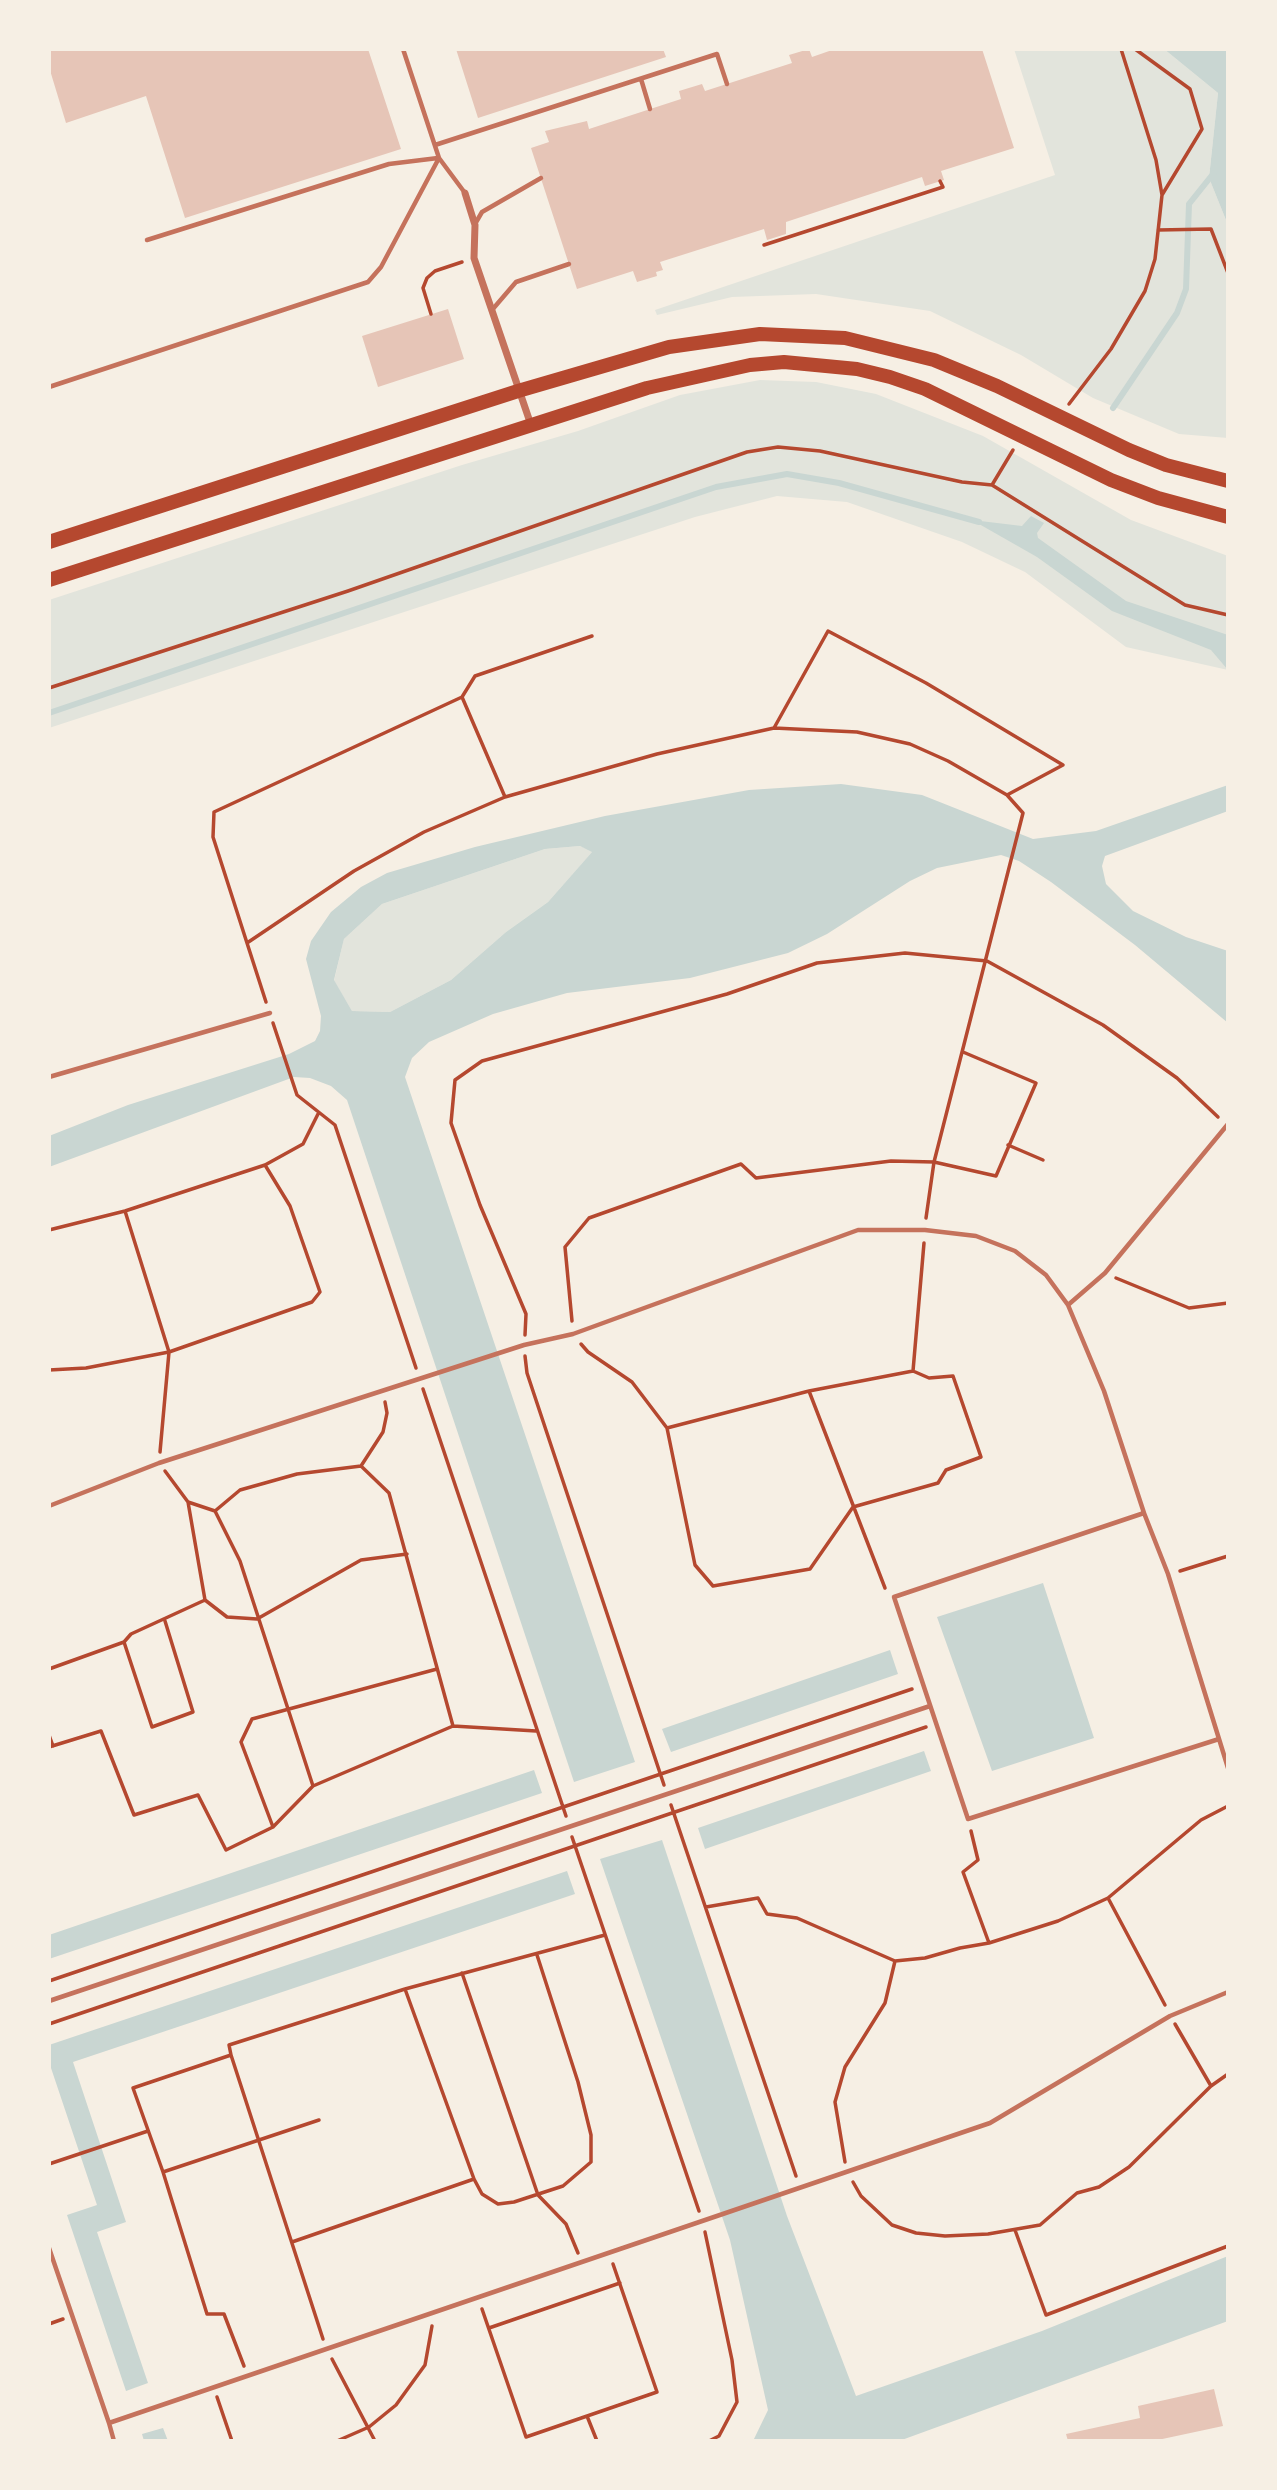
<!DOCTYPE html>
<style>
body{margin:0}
#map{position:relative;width:1277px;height:2490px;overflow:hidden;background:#f6efe4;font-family:Jost,sans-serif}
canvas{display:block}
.frame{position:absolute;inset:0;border:51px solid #f6efe4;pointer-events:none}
</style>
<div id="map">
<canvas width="1277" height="2490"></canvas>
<div class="frame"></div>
</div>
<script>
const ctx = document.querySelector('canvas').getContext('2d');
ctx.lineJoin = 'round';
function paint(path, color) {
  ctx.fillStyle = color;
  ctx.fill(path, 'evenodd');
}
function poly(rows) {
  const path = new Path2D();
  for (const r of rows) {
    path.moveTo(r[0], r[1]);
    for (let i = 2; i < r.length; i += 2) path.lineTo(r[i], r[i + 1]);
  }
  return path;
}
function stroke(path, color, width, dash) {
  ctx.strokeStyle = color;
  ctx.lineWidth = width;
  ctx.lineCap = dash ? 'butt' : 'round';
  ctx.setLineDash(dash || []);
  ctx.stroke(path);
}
paint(poly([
 [1014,49,1164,49,1218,93,1209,178,1228,225,1228,438,1179,434,1093,398,1021,355,930,311,816,294,732,297,657,315,655,310,1055,175],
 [760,380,816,382,876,394,983,436,1131,520,1228,556,1228,670,1126,647,1025,572,962,542,847,502,777,496,695,517,49,728,49,600,462,465,578,431,680,395],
 [580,846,593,851,548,902,506,932,451,980,390,1012,352,1011,334,981,344,939,382,904,545,849]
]), '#e2e4dc');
paint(poly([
 [1164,49,1228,49,1228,225,1209,178,1218,93],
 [1031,516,1044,523,1037,533,1038,538,1126,601,1228,635,1228,670,1211,650,1112,611,1037,557,972,520,1022,526],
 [841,784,922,795,1033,839,1096,831,1228,785,1228,811,1105,856,1102,866,1106,884,1133,911,1186,937,1228,951,1228,1023,1135,945,1051,882,1019,861,1001,855,937,868,910,881,827,934,788,953,690,978,567,993,493,1014,429,1042,412,1058,405,1077,635,1762,574,1782,347,1100,331,1086,310,1078,294,1077,49,1167,49,1136,128,1105,289,1054,315,1041,320,1031,321,1016,306,959,311,941,331,912,361,887,387,873,475,847,605,816,749,790],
 [580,846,592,852,548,902,506,932,451,980,390,1012,352,1011,334,980,344,939,382,904,545,849],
 [1043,1583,1094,1738,992,1771,937,1617],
 [890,1650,898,1674,671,1752,662,1729],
 [924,1751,931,1771,705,1849,698,1828],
 [534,1770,542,1793,49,1959,49,1935],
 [662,1840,787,2216,856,2396,1042,2331,1228,2256,1228,2321,899,2441,753,2441,768,2410,730,2240,600,1859],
 [567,1871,575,1894,73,2062,126,2222,97,2232,148,2383,126,2391,67,2215,97,2205,49,2062,49,2045],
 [163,2428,168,2441,144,2441,142,2434]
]), '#c9d6d2');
stroke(poly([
 [1113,408,1177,313,1186,289,1189,204,1213,174],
 [49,713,716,487,787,474,839,483,979,522]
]), '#c9d6d2', 6);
paint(poly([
 [49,49,368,49,401,149,185,218,146,96,66,123,49,67],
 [456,49,663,49,666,57,478,118],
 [809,49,812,57,835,49,982,49,1014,148,941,171,944,180,925,186,922,177,786,222,786,234,767,240,764,229,660,262,663,270,656,272,657,276,637,282,633,271,577,289,531,148,549,142,545,131,587,121,589,129,681,99,679,91,702,84,705,91,792,63,789,55],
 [448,309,464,359,378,387,362,336],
 [1214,2389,1223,2426,1153,2441,1068,2441,1066,2434,1140,2418,1138,2406]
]), '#e6c5b7');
stroke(poly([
 [1135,49,1190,89,1202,129,1162,195],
 [1158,230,1211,229,1228,273],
 [764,245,943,187,940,181],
 [431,314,423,288,427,278,435,271,462,262],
 [1069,404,1111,349,1145,291,1155,259,1162,195,1156,160,1121,49],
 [992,485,1013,450],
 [49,688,348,591,747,452,778,447,820,451,962,482,992,485,1185,605,1228,615],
 [462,697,505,797],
 [774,728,828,631,926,683,1063,765,1007,795],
 [247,943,213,837,214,812,462,697,475,676,592,636],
 [266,1002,247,943,354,871,424,832,505,797,657,754,774,728,857,732,910,744,948,761,1007,795,1023,813,934,1162,926,1218],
 [273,1023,297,1095,335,1125,416,1368],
 [1008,1145,1043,1160],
 [125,1211,169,1352,312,1302,320,1292,290,1206,265,1165],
 [49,1230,125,1211,265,1165,303,1144,318,1114],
 [1116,1278,1189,1308,1228,1303],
 [572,1321,565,1247,589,1218,741,1164,756,1178,891,1161,934,1162,996,1176,1036,1083,963,1052],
 [525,1335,526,1314,480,1205,451,1123,455,1080,482,1061,727,994,817,963,905,953,987,961,1103,1025,1177,1078,1218,1117],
 [581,1344,588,1352,632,1382,667,1428,695,1565,713,1586,810,1569,853,1507,938,1483,946,1470,981,1457,953,1376,929,1378,913,1371,924,1243],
 [525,1356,527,1373,664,1785],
 [49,1370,86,1368,169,1352,160,1452],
 [423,1389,566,1816],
 [809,1391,885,1588],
 [385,1402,387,1413,383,1432,361,1466,389,1493,453,1726],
 [667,1428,809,1391,913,1371],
 [188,1502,215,1511,240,1561,313,1786],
 [215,1511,240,1490,297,1474,361,1466],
 [1180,1571,1228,1556],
 [205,1600,227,1617,257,1619,361,1560,407,1554],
 [124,1642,152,1727,193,1712,165,1621],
 [49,1669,124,1642,131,1634,205,1600,188,1502,165,1471],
 [49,1735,53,1746],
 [49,1747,101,1731,134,1815,198,1795,226,1850,273,1827,313,1786,453,1726,536,1731],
 [671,1805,796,2176],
 [273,1827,241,1742,252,1719,437,1669],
 [971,1831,978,1860,963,1872,989,1943,1058,1921,1108,1898,1201,1820,1228,1806],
 [572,1837,699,2211],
 [1108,1898,1165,2005],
 [706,1907,758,1898,767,1914,797,1918,895,1961,925,1958,960,1948,989,1943],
 [462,1973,538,2195,566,2224,578,2253],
 [49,1981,912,1689],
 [405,1989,474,2179,482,2194,498,2204,514,2202,563,2186,591,2162,591,2135,578,2082,537,1955],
 [49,2024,926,1727],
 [1175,2024,1211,2086],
 [231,2055,323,2339],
 [845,2162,835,2102,845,2067,885,2003,895,1961],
 [49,2164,148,2131],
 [163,2172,319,2120],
 [853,2182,861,2196,892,2225,916,2233,945,2236,988,2234,1040,2225,1077,2193,1099,2187,1129,2167,1211,2086,1228,2074],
 [1015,2230,1046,2315,1228,2246],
 [705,2232,732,2360,737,2402,719,2436,709,2441],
 [292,2242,474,2179],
 [482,2309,526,2437,657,2392,613,2264],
 [49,2324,63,2319],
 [489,2328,620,2283],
 [332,2359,375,2441],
 [244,2366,224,2314,207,2314,163,2172,133,2088,231,2055,229,2045,405,1989,605,1935],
 [217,2397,232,2441],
 [587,2416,597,2441],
 [337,2441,369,2427,396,2405,425,2365,432,2326]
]), '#b5482f', 3.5);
stroke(poly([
 [403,49,439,158,465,193],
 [641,79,650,109],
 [435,145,717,54,727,84],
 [475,224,482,212,541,178],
 [147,240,389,164,438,158],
 [492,310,516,282,569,264],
 [49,387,368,282,381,267,439,158],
 [49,1077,270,1013],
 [1068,1305,1105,1273,1228,1124],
 [49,1506,159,1463,524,1345,573,1334,858,1230,925,1230,976,1236,1015,1251,1046,1275,1068,1305,1104,1391,1144,1513],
 [1219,1739,968,1819,894,1597,1144,1513,1168,1574,1228,1768],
 [49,2001,930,1706],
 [49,2248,109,2423],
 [114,2441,109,2423,990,2123,1170,2016,1228,1992]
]), '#c5725c', 4.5);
stroke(poly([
 [465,193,475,225,474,258,531,425]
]), '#c5725c', 7);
stroke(poly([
 [49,542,518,391,669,347,760,334,845,338,934,360,997,386,1129,450,1166,465,1228,481],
 [49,580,647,388,750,365,784,362,857,369,890,377,925,389,1111,480,1158,498,1228,517]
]), '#b5482f', 14);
</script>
